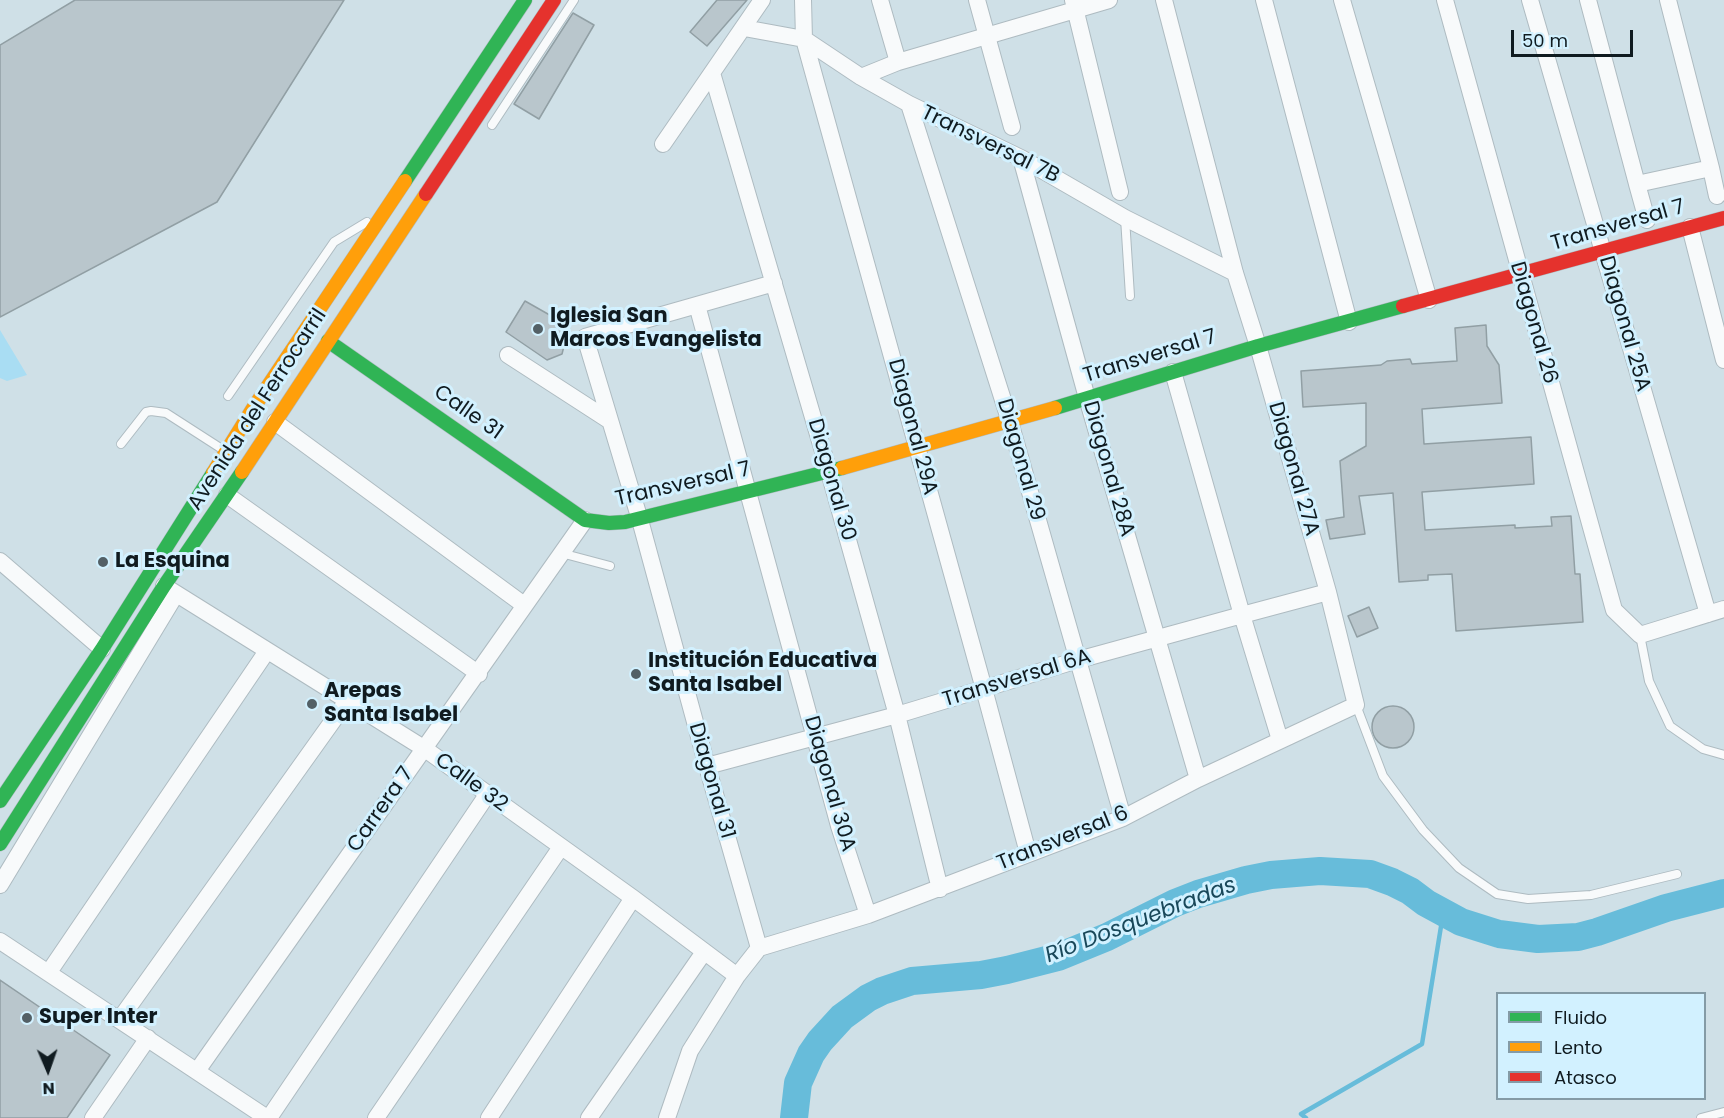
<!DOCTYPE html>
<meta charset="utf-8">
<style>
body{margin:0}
#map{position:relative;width:1724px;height:1118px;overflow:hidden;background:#cfe0e7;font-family:Poppins,sans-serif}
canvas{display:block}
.legend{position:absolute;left:1496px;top:992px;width:210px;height:108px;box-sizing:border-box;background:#d2f1ff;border:2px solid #849ba6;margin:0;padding:8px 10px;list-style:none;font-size:18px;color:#101b20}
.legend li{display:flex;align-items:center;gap:12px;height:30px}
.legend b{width:30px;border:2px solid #849ba6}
.north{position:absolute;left:18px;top:1040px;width:60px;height:60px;-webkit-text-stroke:4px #d2f1ff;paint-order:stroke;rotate:178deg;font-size:16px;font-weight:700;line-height:24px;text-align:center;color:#101b20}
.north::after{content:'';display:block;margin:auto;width:21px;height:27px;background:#101b20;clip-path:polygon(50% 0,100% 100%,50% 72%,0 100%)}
.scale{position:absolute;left:1511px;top:30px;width:122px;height:27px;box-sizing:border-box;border:3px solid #101b20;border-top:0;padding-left:8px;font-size:18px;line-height:21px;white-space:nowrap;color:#101b20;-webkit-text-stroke:4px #d2f1ff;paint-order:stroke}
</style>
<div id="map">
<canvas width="1724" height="1118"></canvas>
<ul class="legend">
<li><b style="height:8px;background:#30b455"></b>Fluido</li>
<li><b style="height:8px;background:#ff9f0a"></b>Lento</li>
<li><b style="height:8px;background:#e5322d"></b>Atasco</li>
</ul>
<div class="north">N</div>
<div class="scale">50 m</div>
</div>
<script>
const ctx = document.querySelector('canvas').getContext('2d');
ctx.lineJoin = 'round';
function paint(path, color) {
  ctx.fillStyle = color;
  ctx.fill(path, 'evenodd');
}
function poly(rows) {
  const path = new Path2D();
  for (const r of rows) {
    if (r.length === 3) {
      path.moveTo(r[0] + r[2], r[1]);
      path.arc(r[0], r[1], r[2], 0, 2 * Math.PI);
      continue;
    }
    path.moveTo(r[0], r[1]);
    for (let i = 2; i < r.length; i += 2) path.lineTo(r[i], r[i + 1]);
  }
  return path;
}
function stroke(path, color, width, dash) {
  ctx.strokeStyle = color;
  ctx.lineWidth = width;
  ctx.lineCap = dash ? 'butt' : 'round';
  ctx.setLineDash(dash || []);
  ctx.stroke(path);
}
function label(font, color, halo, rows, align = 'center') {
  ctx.font = font + ' Poppins,sans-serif';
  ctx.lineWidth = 6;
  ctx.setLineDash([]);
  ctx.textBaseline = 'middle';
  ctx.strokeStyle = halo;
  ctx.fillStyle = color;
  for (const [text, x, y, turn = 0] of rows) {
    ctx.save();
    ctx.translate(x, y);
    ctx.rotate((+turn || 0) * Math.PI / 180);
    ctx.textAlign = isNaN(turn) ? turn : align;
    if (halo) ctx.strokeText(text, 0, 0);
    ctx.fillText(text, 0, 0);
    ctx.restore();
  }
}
paint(poly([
 [0,330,27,375,7,381,0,378]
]), '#a9ddf3');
stroke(poly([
 [1306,1118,1301,1114,1422,1044,1443,914]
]), '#67bcda', 4.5);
stroke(poly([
 [794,1118,798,1083,811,1054,820,1041,842,1017,868,998,882,991,912,981,981,975,1007,970,1058,957,1107,937,1175,903,1198,894,1246,880,1271,875,1320,871,1370,874,1392,882,1410,891,1426,903,1461,922,1499,934,1538,939,1578,937,1597,932,1666,908,1724,893]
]), '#67bcda', 28);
const building = poly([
 [75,0,344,0,217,202,0,317,0,45,75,0],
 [717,0,747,0,707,46,690,32,717,0],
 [573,13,594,25,539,119,514,104,573,13],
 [525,301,569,326,562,354,547,360,506,332,525,301],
 [1486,325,1487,346,1499,365,1502,403,1422,409,1424,444,1531,437,1534,484,1422,492,1425,530,1515,525,1515,528,1552,526,1551,517,1571,516,1575,574,1580,574,1583,622,1456,631,1452,574,1428,575,1428,580,1399,582,1393,493,1359,496,1365,534,1330,539,1326,520,1344,517,1340,461,1366,446,1366,403,1303,407,1301,371,1381,365,1387,361,1410,359,1412,364,1457,361,1455,328,1486,325],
 [1369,607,1378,628,1357,637,1348,616,1369,607],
 [1393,727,21],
 [0,980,110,1055,67,1118,0,1118,0,980]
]);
paint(building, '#b9c6cc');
stroke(building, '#919fa4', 1.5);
const lane = poly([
 [492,125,574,0],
 [1125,218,1130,296],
 [228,396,334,242,367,222],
 [121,444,146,412,151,411,166,413,225,451],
 [561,553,610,566],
 [1640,635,1649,681,1670,726,1703,749,1724,755],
 [1356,705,1383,776,1423,830,1459,868,1497,894,1528,899,1591,895,1677,874],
 [1701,1118,1724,1112]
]);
const street = poly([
 [803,0,804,39,984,689,1028,853],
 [880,0,898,62],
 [977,0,1012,127],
 [1073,0,1120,192],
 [1264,0,1349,322],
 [1342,0,1429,300],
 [1445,0,1614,610,1640,635,1724,609],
 [1530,0,1708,614],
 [1588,0,1637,184,1711,168,1668,0],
 [744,28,804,39,861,77,909,104,1021,158,1125,218,1235,273],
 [712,73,829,472,897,715,940,889],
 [861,77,898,62,1109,0],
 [909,104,1010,422,1123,818],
 [663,144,762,0],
 [1021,158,1087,398,1198,779],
 [1711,168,1717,196],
 [1637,184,1647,220],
 [1690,227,1724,360],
 [697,305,839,826,868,915],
 [508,355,610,421],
 [1173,372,1242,615,1280,740],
 [275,422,524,605],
 [227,495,479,674],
 [0,561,102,649],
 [164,586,425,749,633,898,737,976],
 [707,766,897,715,1078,660,1242,615,1328,592],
 [0,885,176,594],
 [0,941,267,1118],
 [759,948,868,915,1123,818,1198,779,1356,705,1328,592,1258,346,1235,273,1164,0],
 [759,948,707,766,640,520,585,337,774,283],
 [49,972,267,651],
 [120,1019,347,701],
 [197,1071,585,520],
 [93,1118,148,1038],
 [269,1118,487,795],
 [376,1118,561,847],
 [489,1118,633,898],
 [589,1118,704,952],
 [667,1118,690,1051,737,976,759,948]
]);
const fast = poly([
 [405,181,525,0],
 [328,341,585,520,609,523,625,522,842,468],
 [1055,408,1258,346,1403,306],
 [0,801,102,649,213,473],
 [0,844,164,586,242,472]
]);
const slow = poly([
 [842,468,1055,408],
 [242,472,426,194],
 [213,473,252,410,405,181]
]);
const jam = poly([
 [426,194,554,0],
 [1403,306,1724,218]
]);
stroke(lane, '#aebbc1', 10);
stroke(street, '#aebbc1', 18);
stroke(fast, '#aebbc1', 15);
stroke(slow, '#aebbc1', 15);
stroke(jam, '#aebbc1', 15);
stroke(lane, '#f8fafb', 8);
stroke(street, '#f8fafb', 16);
stroke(fast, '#30b455', 14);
stroke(slow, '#ff9f0a', 14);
stroke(jam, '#e5322d', 14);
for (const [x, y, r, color] of [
 [538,329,6,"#536066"],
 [103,562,6,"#536066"],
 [636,674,6,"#536066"],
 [312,704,6,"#536066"],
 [27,1018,6,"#536066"]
]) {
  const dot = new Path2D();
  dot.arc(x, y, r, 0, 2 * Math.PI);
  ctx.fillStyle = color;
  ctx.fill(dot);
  stroke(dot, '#d2f1ff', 2);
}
label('21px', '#101b20', '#d2f1ff', [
 ["Transversal 7B",990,145,26],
 ["Transversal 7",1618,226,-16],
 ["Diagonal 26",1533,323,74],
 ["Diagonal 25A",1624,324,74],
 ["Transversal 7",1150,357,-17],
 ["Avenida del Ferrocarril",258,410,-57],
 ["Calle 31",468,413,35],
 ["Diagonal 29A",912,427,75],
 ["Diagonal 29",1020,460,74],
 ["Diagonal 28A",1108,469,74],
 ["Diagonal 27A",1293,469,74],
 ["Diagonal 30",831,480,74],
 ["Transversal 7",683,485,-13],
 ["Transversal 6A",1017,679,-17],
 ["Diagonal 31",711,781,74],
 ["Calle 32",471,783,36],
 ["Diagonal 30A",829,784,74],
 ["Carrera 7",381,810,-55],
 ["Transversal 6",1063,839,-22]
]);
label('bold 21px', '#101b20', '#d2f1ff', [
 ["Iglesia San",550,317],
 ["Marcos Evangelista",550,341],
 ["La Esquina",115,562],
 ["Institución Educativa",648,662],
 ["Santa Isabel",648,686],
 ["Arepas",324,692],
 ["Santa Isabel",324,716],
 ["Super Inter",39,1018]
], 'left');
label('italic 22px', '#19485a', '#d2f1ff', [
 ["Río Dosquebradas",1141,921,-21]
]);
</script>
